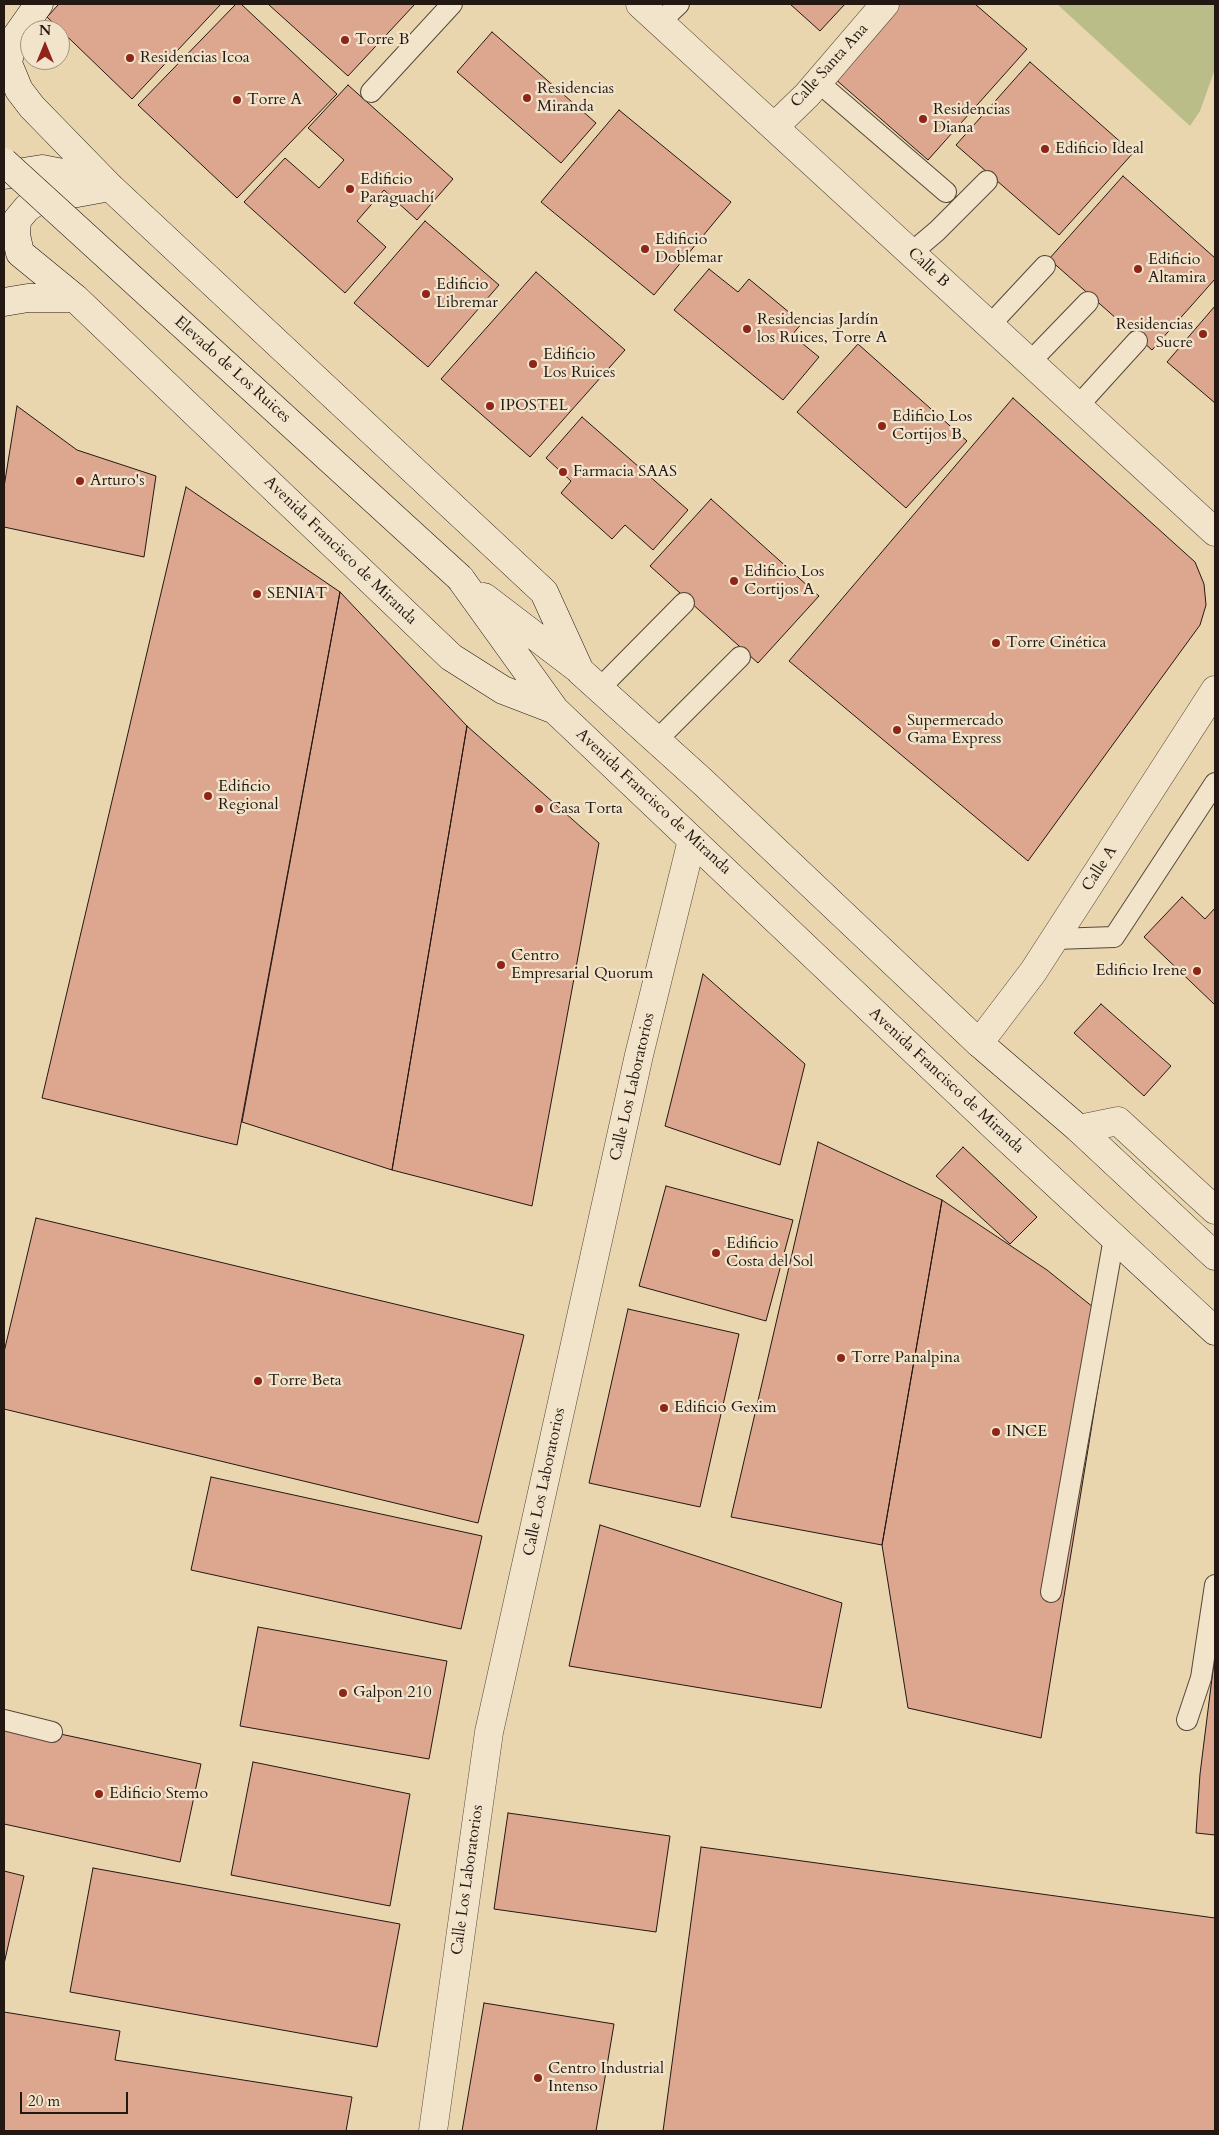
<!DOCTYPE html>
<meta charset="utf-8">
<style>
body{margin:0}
#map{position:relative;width:1219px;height:2135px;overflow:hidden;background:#ead6ae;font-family:Cardo,serif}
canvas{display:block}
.frame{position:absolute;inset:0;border:5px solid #241813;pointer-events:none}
.north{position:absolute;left:20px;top:20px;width:50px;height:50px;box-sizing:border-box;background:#f1e4ca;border:1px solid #9f9281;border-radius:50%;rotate:0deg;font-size:14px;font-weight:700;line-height:20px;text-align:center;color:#241813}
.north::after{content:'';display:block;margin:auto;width:18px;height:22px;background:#8f2418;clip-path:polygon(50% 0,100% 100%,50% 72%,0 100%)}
.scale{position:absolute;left:20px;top:2092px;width:108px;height:22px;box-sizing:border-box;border:2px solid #241813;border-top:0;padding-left:6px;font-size:15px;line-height:18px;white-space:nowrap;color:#241813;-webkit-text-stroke:4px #f1e4ca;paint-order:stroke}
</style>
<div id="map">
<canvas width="1219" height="2135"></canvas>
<div class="frame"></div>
<div class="north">N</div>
<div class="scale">20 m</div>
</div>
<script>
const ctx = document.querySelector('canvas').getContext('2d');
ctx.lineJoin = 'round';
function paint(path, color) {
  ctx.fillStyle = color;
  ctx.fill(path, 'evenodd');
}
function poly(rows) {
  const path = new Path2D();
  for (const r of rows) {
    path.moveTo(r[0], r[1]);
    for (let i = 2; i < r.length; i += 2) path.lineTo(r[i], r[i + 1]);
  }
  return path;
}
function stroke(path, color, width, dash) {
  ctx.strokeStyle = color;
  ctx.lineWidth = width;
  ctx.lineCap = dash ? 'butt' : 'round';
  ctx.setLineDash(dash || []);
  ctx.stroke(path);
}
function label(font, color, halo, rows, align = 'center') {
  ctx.font = font + ' Cardo,serif';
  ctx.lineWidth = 4.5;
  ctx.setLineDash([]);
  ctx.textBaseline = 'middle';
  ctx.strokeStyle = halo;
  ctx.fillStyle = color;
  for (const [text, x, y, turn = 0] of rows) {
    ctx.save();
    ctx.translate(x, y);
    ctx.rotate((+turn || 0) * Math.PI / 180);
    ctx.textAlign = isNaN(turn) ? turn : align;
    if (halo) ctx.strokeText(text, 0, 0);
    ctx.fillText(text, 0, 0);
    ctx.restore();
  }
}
paint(poly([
 [1057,4,1215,4,1215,69,1200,111,1190,126]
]), '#babd88');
const building = poly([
 [59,4,221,4,132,99,47,17,59,4],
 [236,4,241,4,337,94,237,198,138,105,236,4],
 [268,4,415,4,348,76,268,4],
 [790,4,845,4,820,31,790,4],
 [900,4,975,4,1027,49,928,160,834,78,900,4],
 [492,32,596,123,561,163,457,72,492,32],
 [1030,62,1133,153,1059,235,956,145,1030,62],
 [348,85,453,179,417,220,384,190,357,221,386,247,345,293,244,202,285,158,319,188,344,160,308,128,348,85],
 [619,110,731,202,654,295,541,202,619,110],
 [1123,176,1215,258,1215,279,1152,350,1049,259,1123,176],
 [425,221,499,285,428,367,354,303,425,221],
 [709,269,738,292,749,279,802,323,792,335,819,357,783,400,674,310,709,269],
 [536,272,625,350,530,457,441,379,536,272],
 [1215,306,1215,403,1167,362,1215,306],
 [858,344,967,441,906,508,797,412,858,344],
 [1013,398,1195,562,1204,584,1206,605,1200,625,1028,861,789,661,1013,398],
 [17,406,77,450,156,476,144,557,4,527,4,487,17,406],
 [582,417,688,510,653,550,625,525,612,539,561,493,571,481,546,458,582,417],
 [186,487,340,592,237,1145,42,1098,186,487],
 [711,499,819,596,758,663,650,566,711,499],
 [340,592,467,726,392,1170,242,1122,340,592],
 [467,726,599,843,532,1206,392,1170,467,726],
 [1182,897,1205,919,1215,908,1215,1005,1144,937,1182,897],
 [703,974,805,1064,780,1165,665,1126,703,974],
 [1101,1004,1171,1066,1144,1096,1074,1033,1101,1004],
 [818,1142,942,1200,882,1545,731,1517,818,1142],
 [963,1147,1037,1217,1010,1244,936,1176,963,1147],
 [666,1186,793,1220,766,1321,639,1286,666,1186],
 [942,1200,1047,1270,1109,1320,1041,1738,908,1708,882,1545,942,1200],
 [36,1218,524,1335,478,1523,4,1409,4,1352,36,1218],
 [628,1309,739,1334,700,1507,589,1483,628,1309],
 [211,1477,482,1536,461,1629,191,1570,211,1477],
 [600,1525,842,1603,821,1708,569,1666,600,1525],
 [258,1627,447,1661,429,1759,240,1726,258,1627],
 [1215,1654,1215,1835,1196,1833,1200,1774,1215,1654],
 [4,1722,201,1764,180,1862,4,1824,4,1722],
 [253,1762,410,1794,390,1906,231,1875,253,1762],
 [508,1813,670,1836,656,1932,494,1909,508,1813],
 [701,1847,1215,1918,1215,2131,663,2131,701,1847],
 [93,1868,400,1924,377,2047,70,1992,93,1868],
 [4,1871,24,1876,4,1964,4,1871],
 [484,2003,614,2024,596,2131,462,2131,484,2003],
 [4,2012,120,2031,115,2060,352,2097,346,2131,4,2131,4,2012]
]);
paint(building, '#dda68f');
stroke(building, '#241813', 1);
const lane = poly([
 [660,22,679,4],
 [818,82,946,192],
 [371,92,452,4],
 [911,253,937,231,987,181],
 [990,325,1045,266],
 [1030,362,1088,302],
 [1078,406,1137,341],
 [599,689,684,603],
 [657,740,740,657],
 [1055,939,1114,937,1215,783],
 [1051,1592,1114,1238],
 [4,1720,52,1732],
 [1187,1720,1201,1678,1215,1585]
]);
const street = poly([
 [640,4,1215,532],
 [774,127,807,95,885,4],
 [979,1043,1033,972,1215,690],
 [1079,1129,1118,1121,1215,1210],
 [433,2131,489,1732,639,1055,692,840]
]);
const secondary = poly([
 [7,61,19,90,32,107,110,187,544,592,580,671,704,783,979,1043,1079,1129,1215,1256],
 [4,74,15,38,39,4],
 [4,175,42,169,73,175,106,185],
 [110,187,39,200,27,208,17,220,16,235,20,253,75,298,451,657,503,690,555,710,999,1131,1215,1331],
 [4,302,28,298,75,298],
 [460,578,555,710],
 [484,597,577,668]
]);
stroke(lane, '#56483a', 22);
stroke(street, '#56483a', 29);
stroke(secondary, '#241813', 29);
stroke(lane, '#f1e4ca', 20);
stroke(street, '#f1e4ca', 28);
stroke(secondary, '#f1e4ca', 28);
const secondaryBridge = poly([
 [4,162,460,578]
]);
stroke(secondaryBridge, '#241813', 29, []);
stroke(secondaryBridge, '#f1e4ca', 28);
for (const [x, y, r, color] of [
 [345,40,5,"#8f2418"],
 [130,58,5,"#8f2418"],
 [527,98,5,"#8f2418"],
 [237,100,5,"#8f2418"],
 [923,119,5,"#8f2418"],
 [1045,149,5,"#8f2418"],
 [350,189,5,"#8f2418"],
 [645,249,5,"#8f2418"],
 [1138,269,5,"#8f2418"],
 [426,294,5,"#8f2418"],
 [747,329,5,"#8f2418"],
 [1203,334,5,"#8f2418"],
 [533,364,5,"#8f2418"],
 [490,406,5,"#8f2418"],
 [882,426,5,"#8f2418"],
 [563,472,5,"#8f2418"],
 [80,481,5,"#8f2418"],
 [734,581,5,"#8f2418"],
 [257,594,5,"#8f2418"],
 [996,643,5,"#8f2418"],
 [897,730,5,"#8f2418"],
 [208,796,5,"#8f2418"],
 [539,809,5,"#8f2418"],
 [501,965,5,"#8f2418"],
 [1197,971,5,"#8f2418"],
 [716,1253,5,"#8f2418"],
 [841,1358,5,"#8f2418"],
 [258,1381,5,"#8f2418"],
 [664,1408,5,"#8f2418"],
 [996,1432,5,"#8f2418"],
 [343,1693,5,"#8f2418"],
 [99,1794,5,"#8f2418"],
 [538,2078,5,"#8f2418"]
]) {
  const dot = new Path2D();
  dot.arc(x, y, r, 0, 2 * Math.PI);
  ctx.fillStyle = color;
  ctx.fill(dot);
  stroke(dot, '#f1e4ca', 2);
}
label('16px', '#241813', '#f1e4ca', [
 ["Torre B",355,40],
 ["Residencias Icoa",140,58],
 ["Residencias",537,89],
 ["Miranda",537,107],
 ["Torre A",247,100],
 ["Residencias",933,110],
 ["Diana",933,128],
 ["Edificio Ideal",1055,149],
 ["Edificio",360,180],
 ["Paraguachí",360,198],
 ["Edificio",655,240],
 ["Doblemar",655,258],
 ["Edificio",1148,260],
 ["Altamira",1148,278],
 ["Edificio",436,285],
 ["Libremar",436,303],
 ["Residencias Jardín",757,320],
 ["los Ruices, Torre A",757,338],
 ["Residencias",1193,325,"right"],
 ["Sucre",1193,343,"right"],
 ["Edificio",543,355],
 ["Los Ruices",543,373],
 ["IPOSTEL",500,406],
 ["Edificio Los",892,417],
 ["Cortijos B",892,435],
 ["Farmacia SAAS",573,472],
 ["Arturo's",90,481],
 ["Edificio Los",744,572],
 ["Cortijos A",744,590],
 ["SENIAT",267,594],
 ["Torre Cinética",1006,643],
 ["Supermercado",907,721],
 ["Gama Express",907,739],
 ["Edificio",218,787],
 ["Regional",218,805],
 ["Casa Torta",549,809],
 ["Centro",511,956],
 ["Empresarial Quorum",511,974],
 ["Edificio Irene",1187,971,"right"],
 ["Edificio",726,1244],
 ["Costa del Sol",726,1262],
 ["Torre Panalpina",851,1358],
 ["Torre Beta",268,1381],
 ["Edificio Gexim",674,1408],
 ["INCE",1006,1432],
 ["Galpon 210",353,1693],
 ["Edificio Stemo",109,1794],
 ["Centro Industrial",548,2069],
 ["Intenso",548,2087]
], 'left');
label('16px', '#241813', '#f1e4ca', [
 ["Calle Santa Ana",830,66,-48],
 ["Calle B",928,268,43],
 ["Elevado de Los Ruices",232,370,42],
 ["Avenida Francisco de Miranda",340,551,44],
 ["Avenida Francisco de Miranda",653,802,43],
 ["Calle A",1100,869,-57],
 ["Avenida Francisco de Miranda",946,1081,43],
 ["Calle Los Laboratorios",633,1087,-77],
 ["Calle Los Laboratorios",545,1482,-78],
 ["Calle Los Laboratorios",468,1880,-82]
]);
</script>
